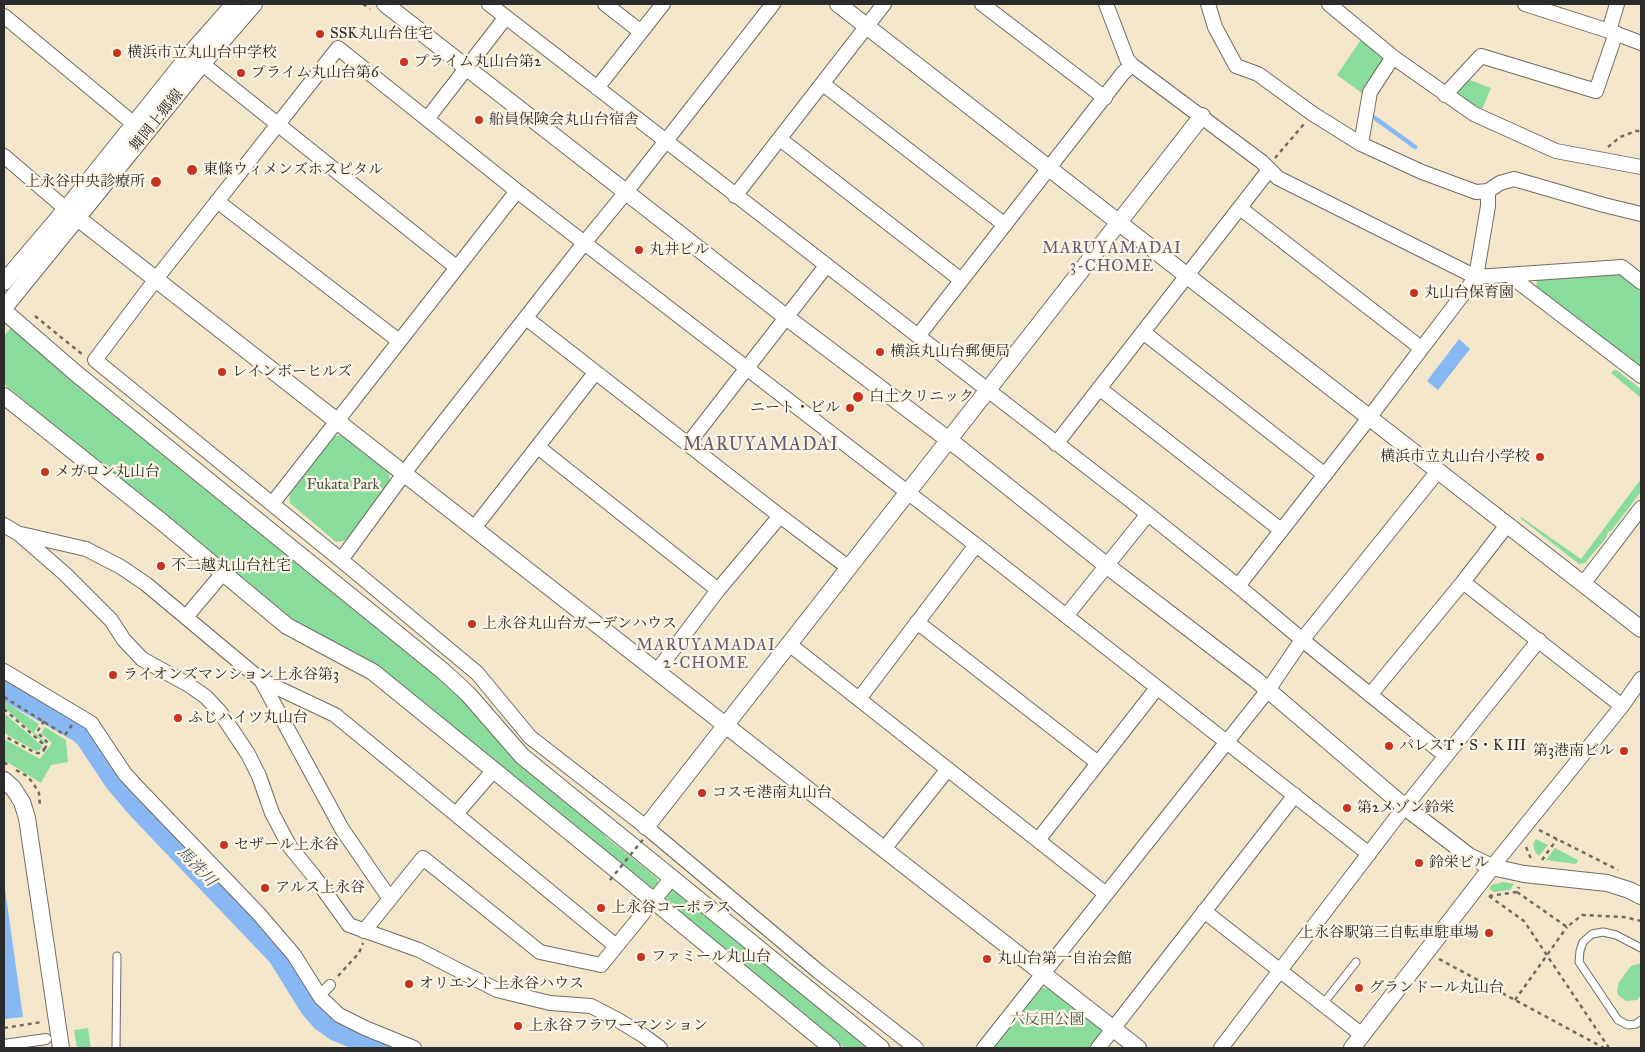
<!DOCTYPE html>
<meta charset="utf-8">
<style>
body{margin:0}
#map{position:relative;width:1645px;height:1052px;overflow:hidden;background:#f4e6ca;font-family:"IM FELL Great Primer",serif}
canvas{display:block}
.frame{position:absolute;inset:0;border:5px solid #2b2b2b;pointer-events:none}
</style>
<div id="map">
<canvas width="1645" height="1052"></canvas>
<div class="frame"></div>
</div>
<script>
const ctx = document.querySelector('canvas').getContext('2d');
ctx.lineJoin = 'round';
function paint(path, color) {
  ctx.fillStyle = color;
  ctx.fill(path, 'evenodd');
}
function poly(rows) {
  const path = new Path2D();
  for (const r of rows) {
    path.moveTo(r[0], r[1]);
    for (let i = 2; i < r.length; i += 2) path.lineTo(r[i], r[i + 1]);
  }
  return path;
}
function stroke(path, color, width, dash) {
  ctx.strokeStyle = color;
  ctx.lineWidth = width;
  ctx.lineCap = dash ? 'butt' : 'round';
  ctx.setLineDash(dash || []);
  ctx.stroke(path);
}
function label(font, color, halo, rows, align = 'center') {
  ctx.font = font + ' "IM FELL Great Primer","Noto Serif JP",serif';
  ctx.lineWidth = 4.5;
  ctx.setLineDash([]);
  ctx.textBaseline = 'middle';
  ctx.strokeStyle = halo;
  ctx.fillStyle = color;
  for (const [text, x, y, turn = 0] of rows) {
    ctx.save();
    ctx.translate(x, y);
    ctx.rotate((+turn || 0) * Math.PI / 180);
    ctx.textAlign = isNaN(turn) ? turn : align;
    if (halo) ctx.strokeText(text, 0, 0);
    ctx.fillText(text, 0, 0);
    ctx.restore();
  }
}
paint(poly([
 [1362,38,1386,59,1363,94,1337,75],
 [1467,79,1491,88,1482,109,1451,93],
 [1618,271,1641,289,1641,368,1536,289,1537,278],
 [13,325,375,620,599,824,606,837,657,878,658,883,657,886,653,888,649,888,290,618,4,384,4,336],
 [1615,369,1641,389,1641,398,1611,373],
 [344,434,389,470,390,486,348,540,336,542,290,503,289,493,332,437],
 [1641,479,1641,492,1611,531,1608,532,1606,538,1585,563,1579,564,1520,518,1521,517,1581,559],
 [4,701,39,724,34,732,46,743,45,744,4,707],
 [4,713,40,744,42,746,40,750,36,751,4,733],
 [45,727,66,740,68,762,51,765,41,783,4,760,4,739,40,759,52,743,41,733],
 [1536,839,1548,845,1539,856,1535,852,1533,844],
 [1555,848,1578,860,1576,864,1546,860],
 [1503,882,1514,884,1510,890,1494,892,1489,889,1492,885],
 [672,889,873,1048,845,1048,667,901,666,897],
 [1641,963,1641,995,1637,1000,1626,1001,1618,995,1617,990,1619,982,1631,966],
 [1039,987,1051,989,1101,1029,1101,1038,1093,1048,991,1048],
 [88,1028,91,1048,77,1048,74,1030]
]), '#8adc9c');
paint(poly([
 [1459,339,1470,349,1438,390,1427,381],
 [4,882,23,1017,4,1019]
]), '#87b8f4');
stroke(poly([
 [1375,118,1415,147]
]), '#87b8f4', 4.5);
stroke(poly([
 [4,687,80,730,87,736,117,781,139,807,280,955,311,1005,323,1019,337,1029,384,1048]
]), '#87b8f4', 25);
const service = poly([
 [1641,948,1616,935,1603,932,1592,934,1583,942,1580,951,1579,962,1618,1020,1628,1025,1636,1024,1641,1020],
 [1323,1004,1356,962],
 [116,1048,117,956]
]);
const pedestrian = poly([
 [320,995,330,985],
 [4,1045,46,1039]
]);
const minor = poly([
 [489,4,1148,514,1238,586,1311,647,1446,756],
 [605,4,641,32],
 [982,4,1105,98],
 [1106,4,1127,59,1132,65,1262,162,1278,178,1476,277,1622,267,1641,282],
 [1208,4,1215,27,1236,66,1258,74,1313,114,1361,144,1422,172,1476,192,1488,191,1500,183,1514,179,1604,205,1641,214],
 [1329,4,1393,57,1474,114,1556,151,1641,167],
 [1525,4,1609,31,1641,43],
 [4,16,134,124],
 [1609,31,1617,4],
 [195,58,456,267],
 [823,84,1005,225],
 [597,88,663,4],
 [1445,95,1481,56,1596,91,1616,33],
 [427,119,506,17],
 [780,139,961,280],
 [1361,144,1370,92,1393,57],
 [4,156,66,209],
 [735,196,884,4],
 [217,201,399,341],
 [1240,208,1421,348],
 [1509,275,1641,376],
 [526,318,780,516,849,568],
 [1143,332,1325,475],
 [918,336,1123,73,1132,65],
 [1099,388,1281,530],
 [688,444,826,266],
 [1056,444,1269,170],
 [538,447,718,590],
 [272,504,517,191],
 [4,525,19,534,65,574,111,620,124,640,142,659,189,685,206,697,220,712,248,754,259,776,272,813,290,847,313,875,349,925,419,950,497,990,550,1003,591,1006,618,1020,644,1036,660,1048],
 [474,528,595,373],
 [21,534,86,549,121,567,146,584,261,680,335,715,616,946],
 [341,560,411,464,585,242,626,192,773,4],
 [1463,582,1622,706],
 [1583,584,1641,508],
 [1238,586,1362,427,1476,277,1488,206,1488,191],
 [1066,616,1148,514],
 [186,617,223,573],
 [917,622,1098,763],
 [789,644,1106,894],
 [4,671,91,723,125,774,137,787,258,913,294,955,321,998,339,1015,365,1028,414,1048],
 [657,671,718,590,780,516],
 [261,680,342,829,390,899],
 [1370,695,1463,582,1507,525],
 [859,699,976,545],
 [456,814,494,770],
 [1038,840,1157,688],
 [884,849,948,769],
 [1492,867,1622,706,1641,679],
 [1204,911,1362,1035],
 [364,931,423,858,540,952,601,965,671,879],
 [916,1048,819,972,646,827,530,737,477,673,341,560,95,360,156,279,338,48,517,191,976,545,1369,854],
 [984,1048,1268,690,1302,640,1438,471],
 [1098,1048,1295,795],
 [1221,1048,1396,818,1539,640]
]);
const tertiary = poly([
 [385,4,786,317,962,450,1106,565,1255,679,1405,807,1469,856,1492,867,1524,874,1607,883,1629,890,1641,896],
 [838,4,1641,629],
 [66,209,1138,1048],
 [4,282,66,209,190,54,234,4],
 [4,308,202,64,254,4],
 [4,311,78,375,443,671,468,694,522,756,881,1048],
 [4,396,162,522,287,626,373,672,614,868,832,1048],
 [4,780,13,788,22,802,27,818,61,1048],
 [646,827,1202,116],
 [1352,1048,1492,867]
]);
stroke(service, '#716c63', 9);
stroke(pedestrian, '#716c63', 12);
stroke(minor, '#716c63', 16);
stroke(tertiary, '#716c63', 18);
stroke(poly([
 [363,4,370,9],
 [1608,147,1620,137,1636,131,1641,131],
 [1275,158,1304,124],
 [35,316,83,355],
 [4,697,65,735,72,725],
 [4,709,42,743,44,750,42,753,36,753,4,736],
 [44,721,37,732,48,743,44,750],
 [4,762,9,766],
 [16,770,27,776,33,783,39,793,40,807],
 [1539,830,1618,870],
 [1526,847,1531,859,1532,859],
 [1542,860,1557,839],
 [1517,892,1567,927,1582,915,1624,917,1641,921],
 [1489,896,1517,892,1519,887],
 [1489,896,1524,921,1609,1048],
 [1439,959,1604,1048],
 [338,976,359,953,363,943],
 [1515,1000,1567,927],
 [4,1028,42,1022]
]), '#716c63', 2.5, [4, 4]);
stroke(service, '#fff', 7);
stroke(pedestrian, '#fff', 10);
stroke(minor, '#fff', 14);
stroke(tertiary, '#fff', 16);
stroke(poly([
 [610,880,645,837]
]), '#716c63', 2.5, [4, 4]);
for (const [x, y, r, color] of [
 [320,34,5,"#c8321e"],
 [117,53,5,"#c8321e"],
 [404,62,5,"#c8321e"],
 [241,73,5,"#c8321e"],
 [479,120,5,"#c8321e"],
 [192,170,6,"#c8321e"],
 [156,182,6,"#c8321e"],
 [639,250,5,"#c8321e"],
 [1414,293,5,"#c8321e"],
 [880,352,5,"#c8321e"],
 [222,372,5,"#c8321e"],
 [858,397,6,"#c8321e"],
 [850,408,5,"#c8321e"],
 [1540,457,5,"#c8321e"],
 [45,472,5,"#c8321e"],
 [161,566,5,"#c8321e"],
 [472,624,5,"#c8321e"],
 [113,675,5,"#c8321e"],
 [178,718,5,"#c8321e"],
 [1389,746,5,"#c8321e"],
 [1624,751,5,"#c8321e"],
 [702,793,5,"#c8321e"],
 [1347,808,5,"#c8321e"],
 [224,845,5,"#c8321e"],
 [1419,863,5,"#c8321e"],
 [265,888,5,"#c8321e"],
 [601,908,5,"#c8321e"],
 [1489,933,5,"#c8321e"],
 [641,957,5,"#c8321e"],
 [987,959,5,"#c8321e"],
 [409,984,5,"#c8321e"],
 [1359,988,5,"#c8321e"],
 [518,1026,5,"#c8321e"]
]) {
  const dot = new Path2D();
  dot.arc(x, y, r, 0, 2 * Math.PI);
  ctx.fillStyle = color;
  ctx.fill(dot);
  stroke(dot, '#fcf5e5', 2);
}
label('15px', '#2b2b2b', '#fcf5e5', [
 ["SSK丸山台住宅",330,34],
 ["横浜市立丸山台中学校",127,53],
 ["プライム丸山台第2",414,62],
 ["プライム丸山台第6",251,73],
 ["船員保険会丸山台宿舎",489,120],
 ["東條ウィメンズホスピタル",203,170],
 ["上永谷中央診療所",145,182,"right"],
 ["丸井ビル",649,250],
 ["丸山台保育園",1424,293],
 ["横浜丸山台郵便局",890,352],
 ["レインボーヒルズ",232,372],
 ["白土クリニック",869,397],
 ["ニート・ビル",840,408,"right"],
 ["横浜市立丸山台小学校",1530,457,"right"],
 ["メガロン丸山台",55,472],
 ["不二越丸山台社宅",171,566],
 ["上永谷丸山台ガーデンハウス",482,624],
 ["ライオンズマンション上永谷第3",123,675],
 ["ふじハイツ丸山台",188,718],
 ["パレスT・S・K III",1399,746],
 ["第3港南ビル",1614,751,"right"],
 ["コスモ港南丸山台",712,793],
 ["第2メゾン鈴栄",1357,808],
 ["セザール上永谷",234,845],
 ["鈴栄ビル",1429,863],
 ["アルス上永谷",275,888],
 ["上永谷コーポラス",611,908],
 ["上永谷駅第三自転車駐車場",1479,933,"right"],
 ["ファミール丸山台",651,957],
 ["丸山台第一自治会館",997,959],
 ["オリエント上永谷ハウス",419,984],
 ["グランドール丸山台",1369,988],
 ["上永谷フラワーマンション",528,1026]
], 'left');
label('15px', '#2b2b2b', '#fcf5e5', [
 ["舞岡上郷線",157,121,-51]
]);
label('15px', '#435747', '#fcf5e5', [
 ["Fukata Park",343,485],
 ["六反田公園",1047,1020]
]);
ctx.letterSpacing = '1px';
label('16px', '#635b71', '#fcf5e5', [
 ["MARUYAMADAI",1112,249],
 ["3-CHOME",1112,267],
 ["MARUYAMADAI",706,646],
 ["2-CHOME",706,664]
]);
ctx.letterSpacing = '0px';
label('italic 16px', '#475567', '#fcf5e5', [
 ["馬洗川",196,867,46]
]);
ctx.letterSpacing = '1px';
label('18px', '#635b71', '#fcf5e5', [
 ["MARUYAMADAI",761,446]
]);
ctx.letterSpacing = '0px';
</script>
